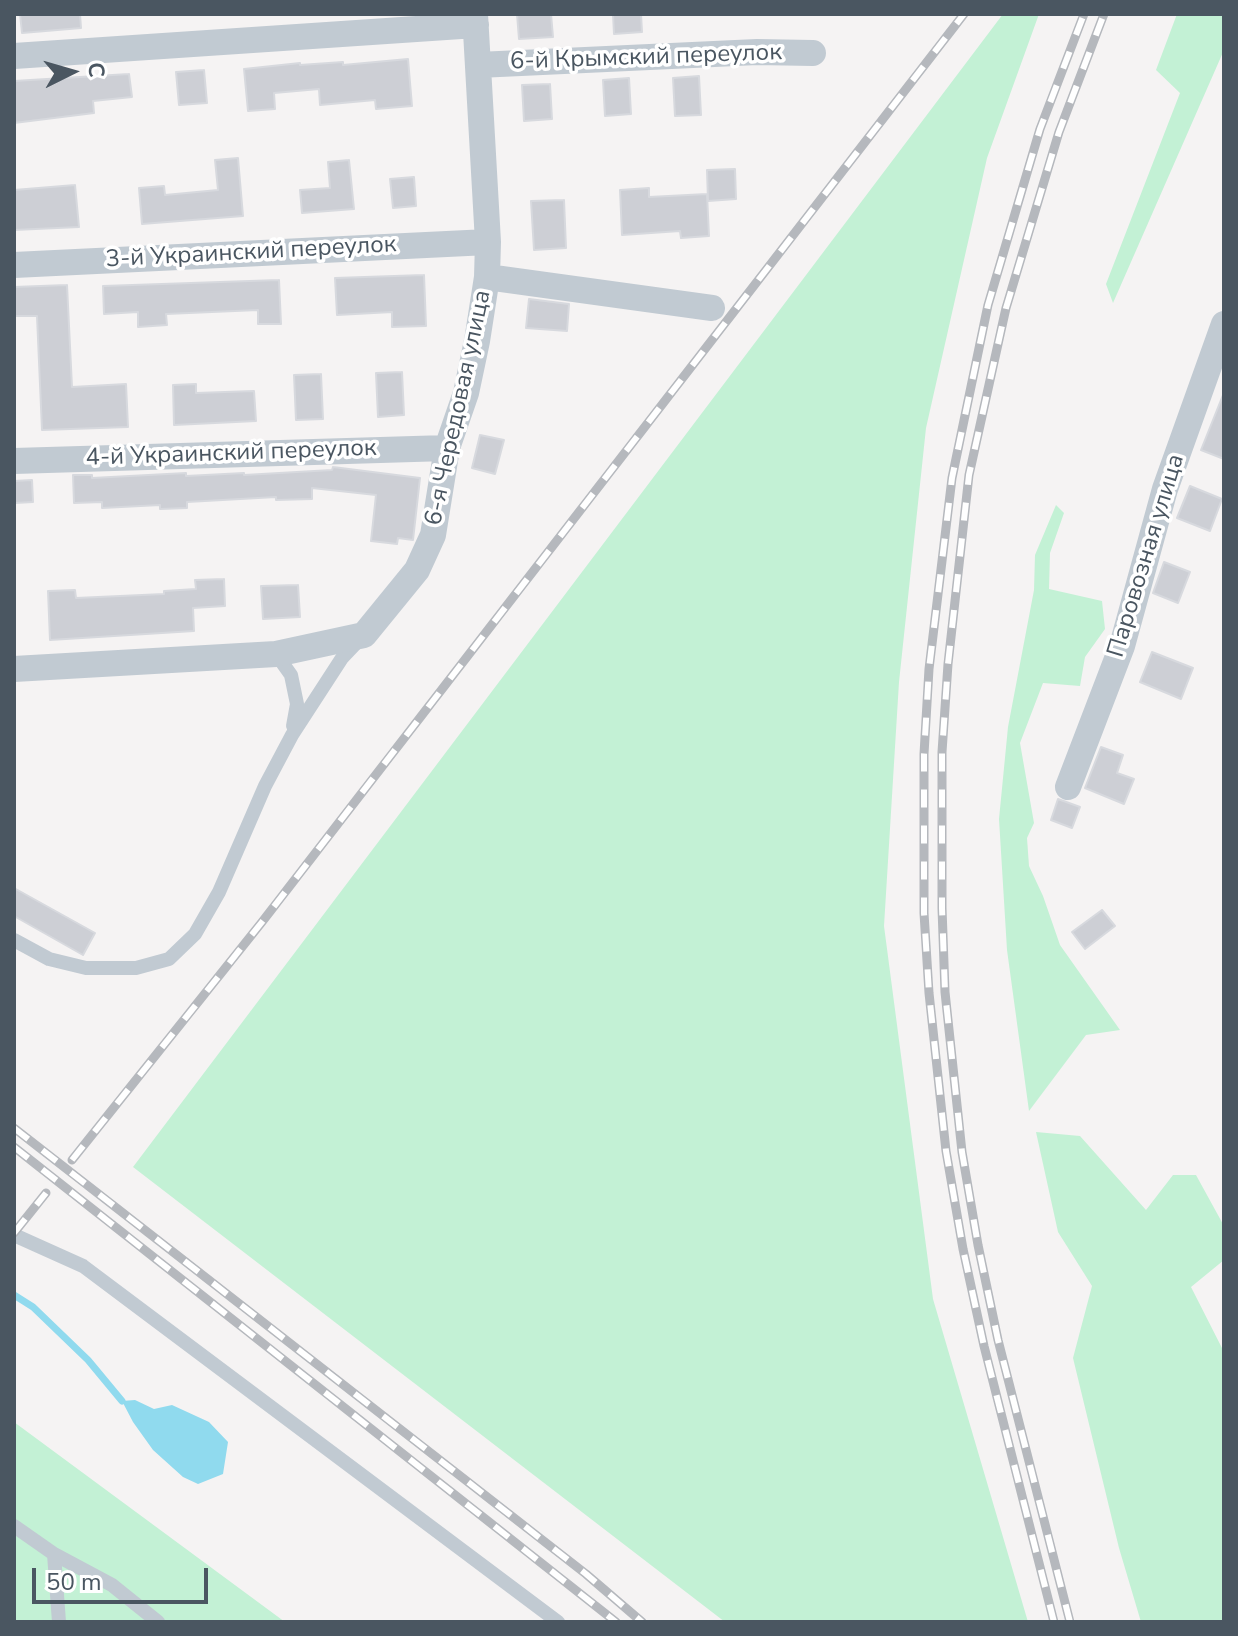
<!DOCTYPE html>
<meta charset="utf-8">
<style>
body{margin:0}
#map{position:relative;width:1238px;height:1636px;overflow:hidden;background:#f5f3f3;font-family:"Nunito Sans",sans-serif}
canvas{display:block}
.frame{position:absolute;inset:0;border:16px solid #4a5661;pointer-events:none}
.north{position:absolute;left:32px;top:32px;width:80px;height:80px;-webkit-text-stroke:6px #fff;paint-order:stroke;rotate:85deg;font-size:22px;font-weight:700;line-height:32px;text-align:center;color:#4a5661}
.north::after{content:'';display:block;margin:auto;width:28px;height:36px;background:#4a5661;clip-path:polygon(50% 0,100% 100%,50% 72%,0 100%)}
.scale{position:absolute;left:32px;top:1568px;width:176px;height:36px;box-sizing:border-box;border:4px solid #4a5661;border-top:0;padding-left:10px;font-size:24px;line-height:28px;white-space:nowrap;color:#4a5661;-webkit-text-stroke:6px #fff;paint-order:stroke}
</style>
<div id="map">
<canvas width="1238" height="1636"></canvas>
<div class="frame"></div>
<div class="north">С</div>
<div class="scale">50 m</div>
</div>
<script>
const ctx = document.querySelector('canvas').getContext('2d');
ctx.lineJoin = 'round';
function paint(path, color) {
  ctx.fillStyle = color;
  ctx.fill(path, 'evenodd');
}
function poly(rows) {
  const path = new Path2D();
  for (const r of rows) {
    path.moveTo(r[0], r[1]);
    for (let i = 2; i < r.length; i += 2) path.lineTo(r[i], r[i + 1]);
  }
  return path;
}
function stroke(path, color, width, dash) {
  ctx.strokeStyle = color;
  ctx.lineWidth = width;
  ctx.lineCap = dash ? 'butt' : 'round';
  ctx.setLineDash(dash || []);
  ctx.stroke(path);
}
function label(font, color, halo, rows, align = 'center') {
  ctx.font = font + ' "Nunito Sans",sans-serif';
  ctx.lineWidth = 7;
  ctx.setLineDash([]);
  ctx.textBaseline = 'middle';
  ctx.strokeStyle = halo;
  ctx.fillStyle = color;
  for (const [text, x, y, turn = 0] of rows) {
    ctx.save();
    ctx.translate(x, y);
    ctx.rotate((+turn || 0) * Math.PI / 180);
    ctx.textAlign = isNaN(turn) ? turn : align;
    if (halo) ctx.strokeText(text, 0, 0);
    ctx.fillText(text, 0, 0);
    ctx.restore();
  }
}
paint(poly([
 [1003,14,1039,14,987,158,926,428,899,682,884,926,933,1299,1028,1622,725,1622,133,1167],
 [1177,14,1224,14,1224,50,1113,303,1106,284,1180,93,1156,70],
 [1056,505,1064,513,1050,553,1049,589,1102,601,1105,629,1085,657,1080,686,1043,683,1020,743,1034,823,1027,838,1029,866,1043,896,1060,945,1120,1030,1086,1035,1029,1111,1007,950,999,819,1008,727,1034,590,1035,555],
 [1036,1132,1080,1136,1146,1210,1173,1175,1196,1175,1224,1226,1224,1260,1191,1287,1224,1352,1224,1622,1141,1622,1119,1548,1073,1358,1092,1286,1058,1232],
 [14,1422,285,1622,14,1622]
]), '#c3f1d5');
paint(poly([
 [135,1400,154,1409,172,1405,209,1422,228,1442,223,1474,198,1484,183,1477,153,1450,133,1422,122,1401]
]), '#90daee');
stroke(poly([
 [14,1295,33,1307,88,1360,122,1401]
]), '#90daee', 7);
const building = poly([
 [20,14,80,14,81,28,22,33,20,14],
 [517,14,551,14,553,37,519,39,517,14],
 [613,14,641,14,642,32,614,34,613,14],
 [408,59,412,106,376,109,375,100,320,105,319,89,274,93,275,109,248,111,244,69,300,63,300,65,343,62,343,65,408,59],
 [204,70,207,103,179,105,176,72,204,70],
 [129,74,132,97,93,101,94,113,14,123,14,81,129,74],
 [699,76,701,115,675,116,673,78,699,76],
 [629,78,631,114,605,116,603,80,629,78],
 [550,84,552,119,524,121,522,85,550,84],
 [238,158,243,216,142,224,139,188,164,186,165,195,218,190,215,160,238,158],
 [349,160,354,209,302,213,300,190,330,188,328,162,349,160],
 [735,169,736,199,708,201,707,170,735,169],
 [414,177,416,206,393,208,390,179,414,177],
 [75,185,79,227,14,230,14,190,75,185],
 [649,188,649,197,707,194,709,236,681,238,680,231,622,235,620,190,649,188],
 [564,200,566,248,534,250,531,201,564,200],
 [424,275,426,326,392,327,392,312,337,315,335,278,424,275],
 [279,280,281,324,258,324,258,310,166,314,167,325,138,327,138,312,104,314,103,286,279,280],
 [67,285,72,387,126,384,128,427,42,430,37,316,14,316,14,287,67,285],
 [529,299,569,304,567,331,526,328,529,299],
 [402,372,404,415,378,417,376,373,402,372],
 [321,374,323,419,296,420,294,375,321,374],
 [196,384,196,393,254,391,256,421,174,425,173,385,196,384],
 [1223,395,1224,396,1224,459,1201,450,1223,395],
 [480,435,504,440,495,474,472,468,480,435],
 [333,467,420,478,413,540,398,538,397,544,371,541,376,495,312,488,312,499,276,500,276,497,187,502,187,508,160,509,160,505,102,508,102,502,74,503,73,475,92,475,92,478,186,473,186,476,244,473,244,475,332,470,333,467],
 [32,480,33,502,15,503,14,481,32,480],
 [1190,486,1222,499,1210,531,1177,518,1190,486],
 [1164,562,1190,572,1178,603,1153,593,1164,562],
 [224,579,225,606,193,608,194,631,50,640,48,591,75,590,76,598,164,594,164,591,196,589,195,580,224,579],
 [298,585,300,617,263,619,261,586,298,585],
 [1152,652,1193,668,1181,699,1140,682,1152,652],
 [1101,747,1123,755,1117,773,1134,779,1124,804,1085,788,1101,747],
 [1058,799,1080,807,1072,828,1051,820,1058,799],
 [14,888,95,933,83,955,14,916,14,888],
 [1102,910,1115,926,1085,949,1072,932,1102,910]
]);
paint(building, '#cdcfd5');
stroke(building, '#d7d9de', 2);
stroke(poly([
 [276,654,291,675,297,704,293,726],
 [14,940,49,959,86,968,136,968,169,959,195,934,219,892,265,786,292,735,342,658,361,638],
 [14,1235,83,1266,558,1622],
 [14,1526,54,1554,59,1622],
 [54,1554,112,1585,158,1622]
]), '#c1cad2', 14);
stroke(poly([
 [14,56,476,25],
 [478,65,757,52,813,53],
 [14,265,488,242],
 [487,277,712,308],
 [14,461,447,448],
 [14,669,276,654,364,635,417,570,433,535,447,448,466,393,477,341,487,277,488,242,475,14],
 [1068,787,1122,646,1165,489,1224,324]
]), '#c1cad2', 26);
const rail = poly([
 [14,1128,586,1574,642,1622],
 [14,1147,616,1622],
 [72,1160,262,922,964,14],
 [14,1233,46,1193],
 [1054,1622,984,1346,963,1249,946,1151,929,993,924,913,924,754,929,669,952,478,988,305,1040,129,1084,14],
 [1070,1622,998,1340,978,1245,962,1152,945,992,942,908,942,752,948,664,969,475,1006,308,1059,132,1104,14]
]);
stroke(rail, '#b5b8bd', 9);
stroke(rail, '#fff', 6, [18]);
label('24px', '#4a5661', '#fff', [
 ["6-й Крымский переулок",646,58,-2],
 ["3-й Украинский переулок",251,253,-3],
 ["6-я Чередовая улица",459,408,-78],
 ["4-й Украинский переулок",231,454,-2],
 ["Паровозная улица",1147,556,-73]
]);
</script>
